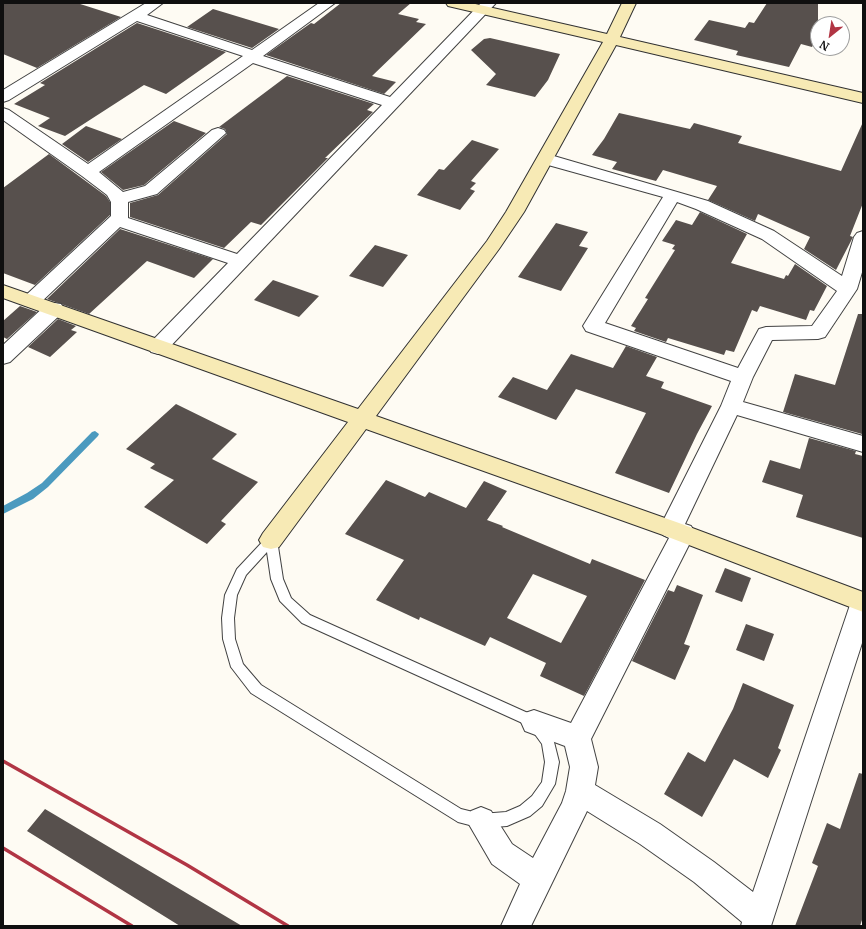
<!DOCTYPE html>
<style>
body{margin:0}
#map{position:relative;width:866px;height:929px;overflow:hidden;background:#fefbf3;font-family:Merriweather,serif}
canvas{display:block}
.frame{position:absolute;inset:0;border:4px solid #0f0f0f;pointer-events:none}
.north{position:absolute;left:810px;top:16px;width:40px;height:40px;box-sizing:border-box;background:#fff;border:1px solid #9f9f9f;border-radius:50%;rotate:210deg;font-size:11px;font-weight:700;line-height:16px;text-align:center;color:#0f0f0f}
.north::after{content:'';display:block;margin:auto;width:14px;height:18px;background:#b13544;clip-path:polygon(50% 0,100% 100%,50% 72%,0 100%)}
</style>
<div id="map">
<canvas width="866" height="929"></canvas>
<div class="frame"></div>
<div class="north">N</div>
</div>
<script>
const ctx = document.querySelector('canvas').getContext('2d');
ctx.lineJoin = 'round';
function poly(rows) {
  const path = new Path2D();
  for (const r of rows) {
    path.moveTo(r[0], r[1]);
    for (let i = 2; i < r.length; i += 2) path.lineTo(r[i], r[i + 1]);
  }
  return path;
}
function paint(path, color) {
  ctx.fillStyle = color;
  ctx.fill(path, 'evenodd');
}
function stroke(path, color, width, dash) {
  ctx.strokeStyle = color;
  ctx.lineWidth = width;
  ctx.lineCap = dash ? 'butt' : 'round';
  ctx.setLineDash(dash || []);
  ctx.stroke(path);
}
paint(poly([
 [95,431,99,434,98,436,48,487,33,499,3,514,3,506,27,493,42,483,92,432,95,431]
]), '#4b9abf');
paint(poly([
 [3,3,77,3,121,17,37,68,3,54],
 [341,3,411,3,398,14,419,19,416,22,426,24,372,76,396,82,384,94,266,55,311,23,314,24],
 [767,3,818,3,818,37,812,47,801,44,789,67,736,55,738,51,694,40,709,20,745,28,749,22,754,23],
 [213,9,279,29,252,48,187,27],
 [137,23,226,52,166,94,144,85,65,136,38,126,50,118,14,104,45,85,40,83],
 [490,38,560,54,548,80,535,97,486,85,496,74,471,50,484,39],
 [287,76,374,104,367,110,373,112,325,158,328,158,261,225,251,222,224,248,130,217,130,203,158,195,227,134,225,129,219,127],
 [619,113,690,129,694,123,742,136,738,143,841,171,863,122,863,203,850,236,853,237,852,239,836,270,804,249,810,237,758,214,755,221,708,200,717,186,663,170,656,181,612,169,617,162,592,155,604,139],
 [174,121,206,133,144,185,123,190,101,172],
 [86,126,122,139,88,162,62,144],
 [472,140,499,149,471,181,476,183,470,189,475,191,460,210,417,195,439,169,444,170],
 [49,154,106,196,110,202,110,215,35,285,3,273,3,188],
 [700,212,747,234,731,263,784,279,786,275,788,276,795,264,827,286,814,311,810,310,806,320,760,306,757,312,752,310,734,352,726,350,724,355,668,338,666,342,634,331,636,328,631,326,648,299,645,298,675,250,672,249,675,245,662,241,676,220,692,225],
 [556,223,588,232,579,246,588,248,561,291,518,277],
 [120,229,213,259,194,278,147,261,89,314,47,299],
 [375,245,408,255,383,287,349,276],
 [273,280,319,296,299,317,254,300],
 [20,306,37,312,7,339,3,337,3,321],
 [858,314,863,314,862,434,783,412,795,374,835,385],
 [58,319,76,326,71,330,77,332,50,357,28,347],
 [626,346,657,357,646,376,664,382,661,388,712,406,697,434,669,493,615,473,646,413,576,389,556,420,498,397,513,377,547,390,571,354,613,368],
 [176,404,237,434,212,459,258,482,221,521,226,524,207,544,144,507,174,480,150,468,155,464,126,449],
 [809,438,856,451,855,454,863,456,863,538,796,517,803,495,762,482,770,460,800,469],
 [386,480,425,497,429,492,466,508,484,481,507,491,487,520,503,526,502,527,590,564,592,559,645,580,584,696,540,676,546,663,490,637,485,646,420,617,419,620,376,600,404,560,345,534],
 [533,574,587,596,561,643,507,618],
 [725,568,751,578,742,602,715,592],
 [677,585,703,595,684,644,690,646,675,680,632,661,668,590,674,592],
 [746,624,774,634,764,661,736,650],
 [743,683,794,705,778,748,781,750,768,778,734,759,702,817,664,794,688,752,705,762,733,709],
 [859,773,863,774,863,917,860,926,795,926,818,866,812,863,827,823,840,829],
 [45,809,242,926,180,926,27,831]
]), '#57504d');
const lane = poly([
 [271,535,275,537,277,540,283,579,291,598,310,615,539,718,553,738,559,762,555,784,542,806,530,816,507,826,481,828,458,822,251,693,231,667,223,639,222,618,225,595,237,569,267,537,271,535],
 [267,552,271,579,280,601,302,623,529,726,542,744,545,762,542,782,532,796,520,806,506,812,481,814,461,809,261,685,243,664,235,639,234,618,237,595,246,575,267,552]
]);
const street = poly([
 [146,3,163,3,147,15,252,50,319,3,335,3,263,56,390,97,481,3,496,3,165,352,158,354,151,352,148,347,151,342,228,263,120,227,38,305,31,307,24,305,21,301,24,297,111,216,111,202,107,195,82,176,3,120,3,108,9,110,88,164,243,56,137,21,9,100,3,102,3,90,146,3],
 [253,63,382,105,237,254,128,218,128,202,157,194,226,133,224,130,218,128,212,130,145,186,123,192,99,172,253,63],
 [547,154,708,201,774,231,842,276,854,237,857,233,863,231,863,269,857,289,825,337,818,339,772,340,753,377,743,402,863,436,863,452,737,415,685,524,691,526,695,533,591,739,598,767,595,785,660,824,714,862,753,892,851,602,854,595,863,592,863,640,771,926,741,926,742,922,694,882,640,844,587,811,531,926,501,926,520,884,492,864,467,821,471,811,481,807,491,811,512,844,533,858,562,803,566,791,570,767,565,746,525,731,521,722,525,713,534,710,571,723,669,538,663,535,659,529,721,406,731,381,586,331,583,326,663,197,541,163,539,159,541,155,547,154],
 [677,202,696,209,762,239,837,291,812,326,766,327,759,329,738,368,605,323,677,202],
 [54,303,61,304,64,309,61,314,10,362,3,364,3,345,47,304,54,303]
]);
const secondary = poly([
 [446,3,471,3,607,34,622,3,636,3,620,37,863,93,863,103,616,45,524,212,499,249,376,416,679,523,863,592,863,612,663,535,366,429,279,547,271,549,263,547,259,540,263,533,348,422,3,298,3,285,358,409,487,241,506,212,603,42,448,6,446,3]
]);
stroke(lane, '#424242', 2);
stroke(street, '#424242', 2);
stroke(secondary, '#313131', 2);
paint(lane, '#fff');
paint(street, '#fff');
paint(secondary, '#f7eab5');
stroke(poly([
 [3,761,187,865,288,926],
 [3,848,132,926]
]), '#b13544', 3.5);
</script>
